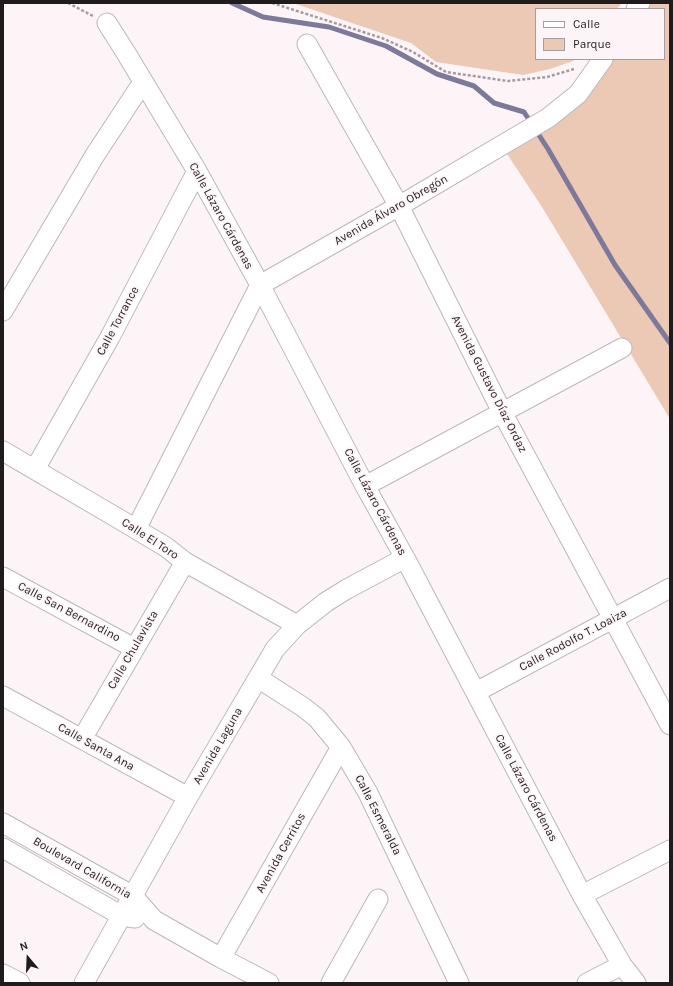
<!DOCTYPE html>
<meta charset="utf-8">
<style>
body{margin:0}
#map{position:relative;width:673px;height:986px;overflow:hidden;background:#fdf4f8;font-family:Karla,sans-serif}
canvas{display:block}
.frame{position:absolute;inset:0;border:4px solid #201c1e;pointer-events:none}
.legend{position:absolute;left:535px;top:8px;width:130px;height:52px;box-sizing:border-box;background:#fdf4f8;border:1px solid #a59ea1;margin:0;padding:5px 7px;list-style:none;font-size:12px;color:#201c1e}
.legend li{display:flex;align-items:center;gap:8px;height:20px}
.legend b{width:20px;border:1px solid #a59ea1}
.north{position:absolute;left:8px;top:938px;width:40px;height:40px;-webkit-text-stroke:3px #fdf4f8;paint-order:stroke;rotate:341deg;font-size:11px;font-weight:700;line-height:16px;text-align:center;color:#201c1e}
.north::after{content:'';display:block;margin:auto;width:14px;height:18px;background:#201c1e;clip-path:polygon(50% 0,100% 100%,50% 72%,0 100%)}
</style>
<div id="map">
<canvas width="673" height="986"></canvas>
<div class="frame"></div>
<ul class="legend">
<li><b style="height:5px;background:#fff"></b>Calle</li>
<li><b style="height:11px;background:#ecc9b5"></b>Parque</li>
</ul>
<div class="north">N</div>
</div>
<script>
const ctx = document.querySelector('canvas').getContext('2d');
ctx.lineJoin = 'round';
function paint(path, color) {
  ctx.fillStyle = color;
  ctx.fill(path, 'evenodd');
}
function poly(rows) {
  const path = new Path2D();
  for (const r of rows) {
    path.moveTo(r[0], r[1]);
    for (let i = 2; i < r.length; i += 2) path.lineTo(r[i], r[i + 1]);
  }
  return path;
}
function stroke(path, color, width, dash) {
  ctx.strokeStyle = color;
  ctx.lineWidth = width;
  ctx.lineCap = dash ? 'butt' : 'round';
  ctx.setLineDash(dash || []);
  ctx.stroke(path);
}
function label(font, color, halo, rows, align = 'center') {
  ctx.font = font + ' Karla,sans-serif';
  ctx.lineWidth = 3.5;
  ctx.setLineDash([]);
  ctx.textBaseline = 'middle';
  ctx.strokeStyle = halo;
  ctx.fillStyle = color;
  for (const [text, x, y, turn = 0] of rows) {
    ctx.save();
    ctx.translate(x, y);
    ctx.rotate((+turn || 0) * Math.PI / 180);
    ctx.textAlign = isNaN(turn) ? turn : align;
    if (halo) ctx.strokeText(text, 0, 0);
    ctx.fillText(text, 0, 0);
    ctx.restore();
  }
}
paint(poly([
 [293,3,622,3,617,9,536,9,536,59,575,59,573,61,550,69,523,75,436,62,411,43],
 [648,3,670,3,670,419,542,207,507,154,541,134,568,113,611,59,664,59,664,9,643,9]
]), '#ecc9b5');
stroke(poly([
 [232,3,263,17,329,27,386,46,437,74,474,86,494,103,524,112,548,149,615,265,670,343]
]), '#7d799a', 5);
const minor = poly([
 [636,9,640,3],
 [107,23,126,53,197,171,260,285,365,486,405,558,582,895,622,965,636,983],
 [307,44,399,206,502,412,670,725],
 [3,311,95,155,143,82],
 [3,451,119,519,166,547,185,562,297,625],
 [35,469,110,337,197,171],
 [365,486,622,348],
 [136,529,260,285,399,206,548,118,578,94,603,59],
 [3,577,134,648],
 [258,678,303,707,317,718,341,747,368,793,459,983],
 [476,692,670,588],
 [3,696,188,797],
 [82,739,185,562],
 [3,823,133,896,154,920,221,958,269,983],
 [3,848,122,916,135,918],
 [582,895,670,850],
 [221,958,341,747],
 [3,974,20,983],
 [84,983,188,797,275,649,297,625,326,602,347,589,405,558],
 [331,983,378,899],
 [587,983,622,965]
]);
stroke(minor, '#beb5b9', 21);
stroke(poly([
 [68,3,93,16],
 [272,3,382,38,413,52,446,72,508,81,547,77,574,69]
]), '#a49da0', 2.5, [3, 2]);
stroke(minor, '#fff', 19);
label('12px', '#201c1e', '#fdf4f8', [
 ["Avenida Álvaro Obregón",391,210,-30],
 ["Calle Lázaro Cárdenas",221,216,61],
 ["Calle Torrance",118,321,-62],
 ["Avenida Gustavo Díaz Ordaz",489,384,63],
 ["Calle Lázaro Cárdenas",375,502,62],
 ["Calle El Toro",150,539,33],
 ["Calle San Bernardino",69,612,28],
 ["Calle Rodolfo T. Loaiza",573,640,-28],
 ["Calle Chulavista",133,650,-60],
 ["Avenida Laguna",218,746,-60],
 ["Calle Santa Ana",96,747,29],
 ["Calle Lázaro Cárdenas",526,788,62],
 ["Calle Esmeralda",378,815,63],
 ["Avenida Cerritos",281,853,-61],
 ["Boulevard California",82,868,30]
]);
</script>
